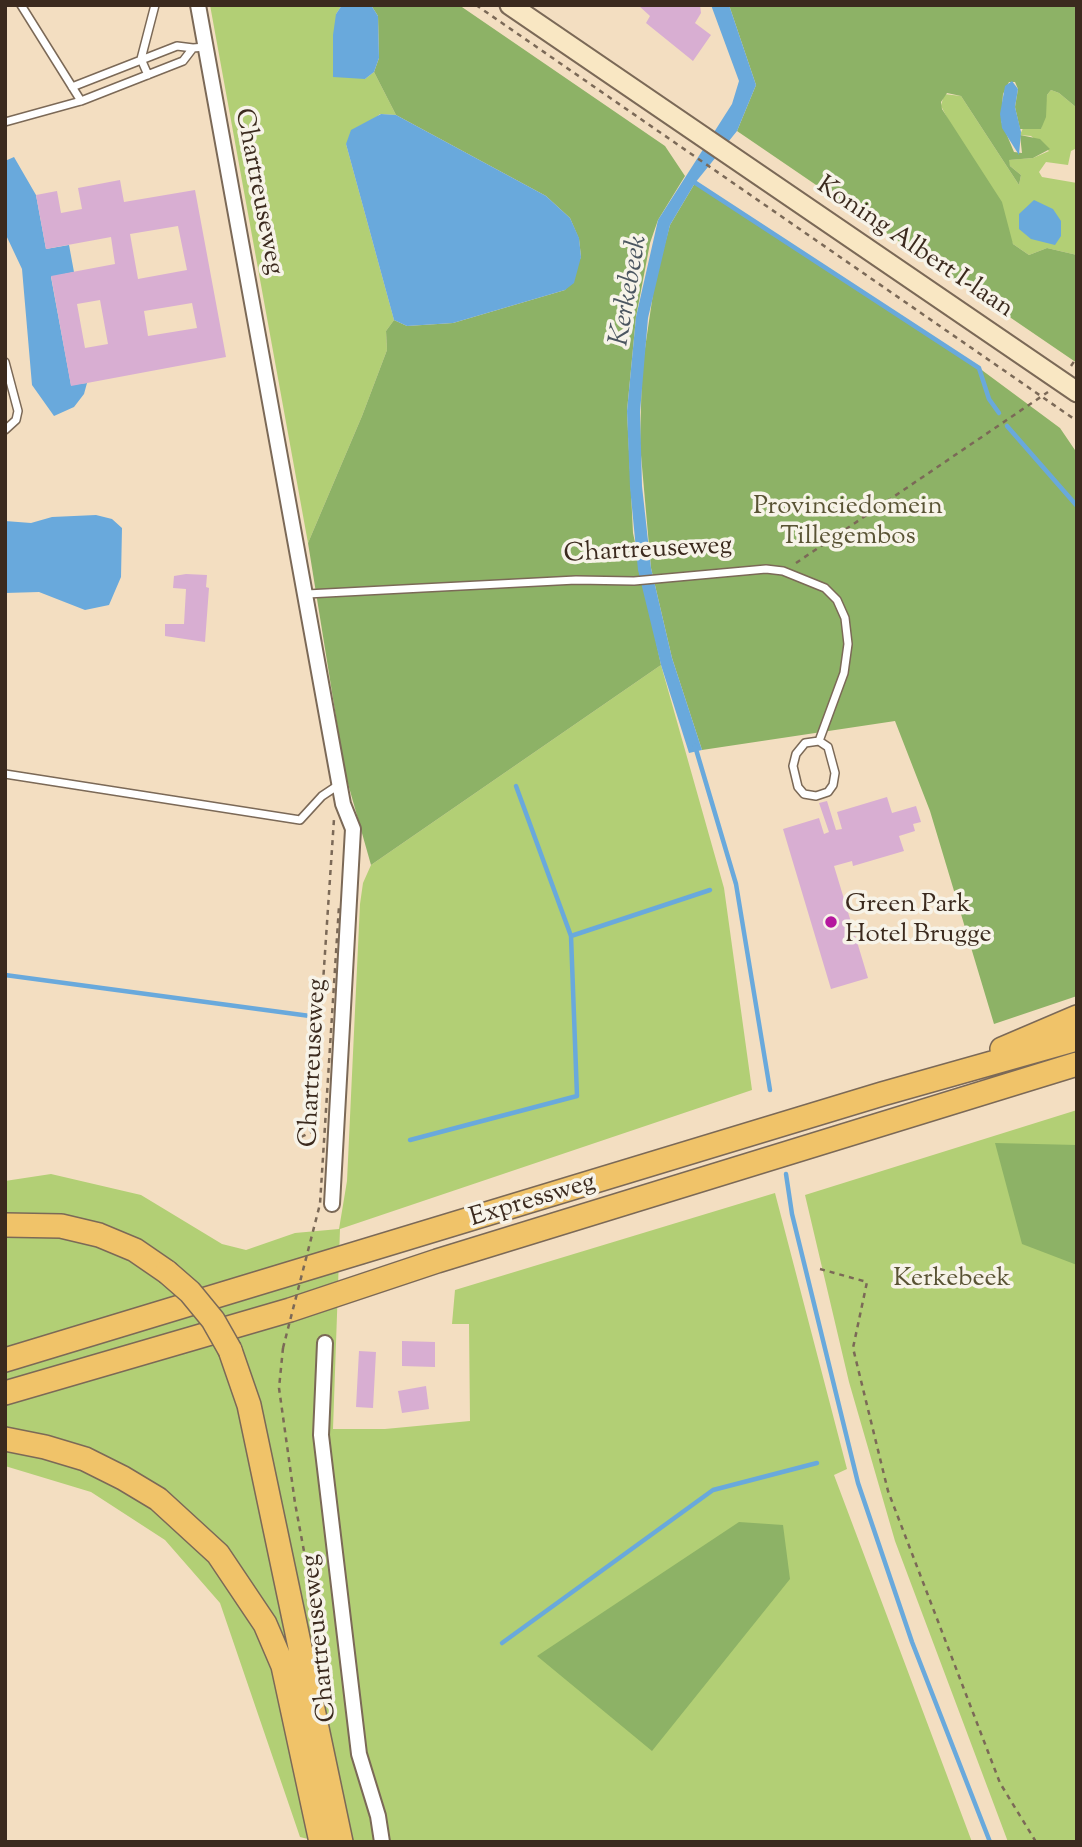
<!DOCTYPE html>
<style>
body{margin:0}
#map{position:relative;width:1082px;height:1847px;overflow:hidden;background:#f3dec1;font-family:"Sorts Mill Goudy",serif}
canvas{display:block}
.frame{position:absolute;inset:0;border:7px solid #3b2a1e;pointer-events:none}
</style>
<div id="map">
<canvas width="1082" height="1847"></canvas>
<div class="frame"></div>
</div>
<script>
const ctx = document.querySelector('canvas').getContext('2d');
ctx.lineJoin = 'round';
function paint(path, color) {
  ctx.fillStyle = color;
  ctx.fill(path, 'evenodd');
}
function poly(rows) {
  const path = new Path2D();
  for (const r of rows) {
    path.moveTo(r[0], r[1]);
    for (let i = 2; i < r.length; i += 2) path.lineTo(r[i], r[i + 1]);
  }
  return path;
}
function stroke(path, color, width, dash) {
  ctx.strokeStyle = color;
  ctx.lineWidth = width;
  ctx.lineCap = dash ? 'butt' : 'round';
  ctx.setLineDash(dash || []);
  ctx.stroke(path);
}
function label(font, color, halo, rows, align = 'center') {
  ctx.font = font + ' "Sorts Mill Goudy",serif';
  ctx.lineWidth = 7;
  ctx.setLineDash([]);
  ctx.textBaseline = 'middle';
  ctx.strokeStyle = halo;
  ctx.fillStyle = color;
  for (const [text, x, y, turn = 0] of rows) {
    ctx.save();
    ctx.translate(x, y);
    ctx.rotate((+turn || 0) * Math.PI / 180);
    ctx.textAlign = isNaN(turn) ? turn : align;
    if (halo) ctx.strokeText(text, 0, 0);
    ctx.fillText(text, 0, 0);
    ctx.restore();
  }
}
paint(poly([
 [210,5,342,5,336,14,365,79,374,72,396,115,380,114,346,144,394,320,386,331,387,350,362,416,308,543],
 [1051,90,1059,93,1077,108,1077,148,1071,151,1068,165,1046,162,1039,172,1042,177,1077,183,1077,255,1047,248,1029,255,1013,244,941,106,944,94,961,96,1019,185,1021,175,1010,166,1008,160,1033,158,1049,151,1031,136,1020,135,1023,128,1041,129,1047,95],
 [661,665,724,888,752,1090,340,1229,333,1429,385,1429,470,1421,469,1324,452,1324,455,1290,775,1193,847,1469,834,1475,972,1842,320,1842,300,1837,220,1603,165,1540,91,1492,5,1466,5,1181,51,1174,141,1195,222,1244,246,1250,295,1233,339,1229,347,1181,360,904,363,883,371,865],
 [1077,1110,1077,1842,1008,1842,895,1541,849,1382,805,1195]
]), '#b2cf75');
paint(poly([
 [371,5,459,5,665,146,685,176,658,220,650,243,636,317,627,411,633,533,661,665,371,865,345,773,308,543,362,416,387,350,386,331,394,320,407,326,453,323,565,290,581,257,579,239,570,218,546,196,396,115,374,72,379,58,378,16],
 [729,5,1077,5,1077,108,1059,93,1051,90,1047,95,1046,117,1041,129,1020,129,1015,107,1018,89,1015,82,1009,82,1003,94,1001,121,1014,152,1022,153,1020,135,1040,139,1050,149,1033,158,1009,160,1010,166,1021,175,1019,185,961,96,947,93,941,102,942,109,1002,202,1013,244,1029,255,1047,248,1077,255,1077,363,737,131,756,85],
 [695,183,979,368,1060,428,1077,453,1077,996,994,1024,930,811,895,721,702,750,672,658,651,568,640,444,642,369,655,280,670,225],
 [995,1143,1077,1145,1077,1265,1022,1244],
 [739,1522,783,1525,790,1579,652,1751,537,1656]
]), '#8db266');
paint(poly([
 [342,5,371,5,378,16,379,58,374,72,365,79,333,77,333,35,336,14],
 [711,5,729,5,756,85,737,131,695,183,670,225,648,318,640,412,642,486,651,568,672,658,702,750,689,753,661,665,638,570,630,487,627,411,636,317,658,220,732,104,739,81],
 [1012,81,1018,89,1015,107,1021,132,1019,155,1002,128,1000,114,1005,86],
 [381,114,396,115,546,196,570,218,579,238,581,257,574,283,565,290,453,323,407,326,394,320,346,144,351,130],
 [14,157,36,195,46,249,69,245,74,272,51,277,71,385,87,383,84,394,74,407,54,416,32,385,22,269,5,233,5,161],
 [1034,200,1053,209,1061,221,1061,236,1055,245,1031,239,1019,229,1019,214],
 [96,515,112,519,122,528,121,577,109,605,85,610,39,592,5,593,5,521,31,523,52,517]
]), '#69a9dc');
stroke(poly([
 [691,180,979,368,989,399,999,413],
 [1007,426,1077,506],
 [695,746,736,884,770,1090],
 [571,936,710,890],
 [5,975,310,1016],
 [410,1140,577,1096,571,936,516,786],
 [786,1174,792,1214,858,1483,912,1642,990,1842],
 [502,1643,713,1490,817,1463]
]), '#69a9dc', 4.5);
paint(poly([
 [638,5,700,5,701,13,695,23,711,35,693,61,646,23,650,16],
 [120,180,124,202,195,190,226,357,71,386,51,276,115,264,111,237,46,249,36,195,57,191,61,213,82,209,78,188],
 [178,226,187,270,138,279,130,234],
 [100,300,108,344,85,348,77,304],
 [192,303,197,328,148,336,144,311],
 [186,574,207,575,206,587,209,588,205,642,165,636,165,624,184,624,186,589,173,588,174,576],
 [887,797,892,813,916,806,921,822,913,824,915,831,899,836,904,851,853,866,852,861,834,866,868,978,831,989,783,829,819,818,824,834,829,832,819,803,827,801,836,830,842,829,837,812],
 [402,1341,435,1342,435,1367,402,1366],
 [359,1351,376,1352,373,1408,356,1407],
 [426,1386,429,1409,402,1413,398,1391]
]), '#d8aed2');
const service = poly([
 [21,5,81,101],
 [148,75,141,59,155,5],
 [72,87,177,46,193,48],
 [5,122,81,101,183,61,193,48,205,47],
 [5,362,18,411,16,420,5,430],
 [307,594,576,580,634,581,766,569,783,571,825,588,837,600,845,618,848,644,844,673,819,741,805,743,796,754,793,766,798,787,804,794,816,796,828,792,833,785,835,773,828,747,819,741],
 [5,774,300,820,322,796,340,784]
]);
const minor = poly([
 [198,5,343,804,353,829,332,1204],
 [325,1343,321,1435,359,1754,378,1816,382,1842]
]);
const secondary = poly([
 [510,5,1077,392]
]);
const trunk = poly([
 [1002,1049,1077,1017],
 [5,1225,61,1226,99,1235,135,1250,167,1272],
 [230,1350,249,1405,341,1842],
 [5,1360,882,1094,1077,1039],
 [5,1393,290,1310,437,1261,1077,1064],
 [5,1439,45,1447,85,1459,123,1478,158,1499,218,1554,265,1624,283,1666,321,1842]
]);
stroke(service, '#7b6957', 10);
stroke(minor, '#7b6957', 18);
stroke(secondary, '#7b6957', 23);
stroke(trunk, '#7b6957', 26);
stroke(poly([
 [476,5,1077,421],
 [1071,366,1077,357],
 [796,563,1048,392],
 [301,1137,313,1131,334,819],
 [820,1269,867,1282,853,1348,888,1491,1000,1783,1036,1842],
 [283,1348,279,1388,295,1503,331,1696]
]), '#7b6957', 2.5, [5, 5]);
stroke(service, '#fff', 7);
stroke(minor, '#fff', 14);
stroke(secondary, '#f9e7c3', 19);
stroke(trunk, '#f0c369', 23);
const trunkBridge = poly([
 [167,1272,190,1292,213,1320,230,1350]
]);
stroke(trunkBridge, '#7b6957', 26, []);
stroke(poly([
 [283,1348,320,1204,339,906]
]), '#7b6957', 2.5, [5, 5]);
stroke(trunkBridge, '#f0c369', 23);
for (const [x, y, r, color] of [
 [831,922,7,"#b5179e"]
]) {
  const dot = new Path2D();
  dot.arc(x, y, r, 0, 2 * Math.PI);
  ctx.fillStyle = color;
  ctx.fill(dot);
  stroke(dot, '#f7f3e8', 2.5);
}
label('26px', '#3b2a1e', '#f7f3e8', [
 ["Chartreuseweg",257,192,79],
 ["Koning Albert I-laan",914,249,34],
 ["Chartreuseweg",648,552,-3],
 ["Chartreuseweg",315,1063,-87],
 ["Expressweg",533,1202,-17],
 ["Chartreuseweg",321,1638,-96]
]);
label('26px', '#595334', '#f7f3e8', [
 ["Provinciedomein",848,509],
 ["Tillegembos",848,539],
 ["Kerkebeek",952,1281]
]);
label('26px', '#3b2a1e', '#f7f3e8', [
 ["Green Park",845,907],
 ["Hotel Brugge",845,937]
], 'left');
label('italic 28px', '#4b5660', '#f7f3e8', [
 ["Kerkebeek",631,291,-80]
]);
</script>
